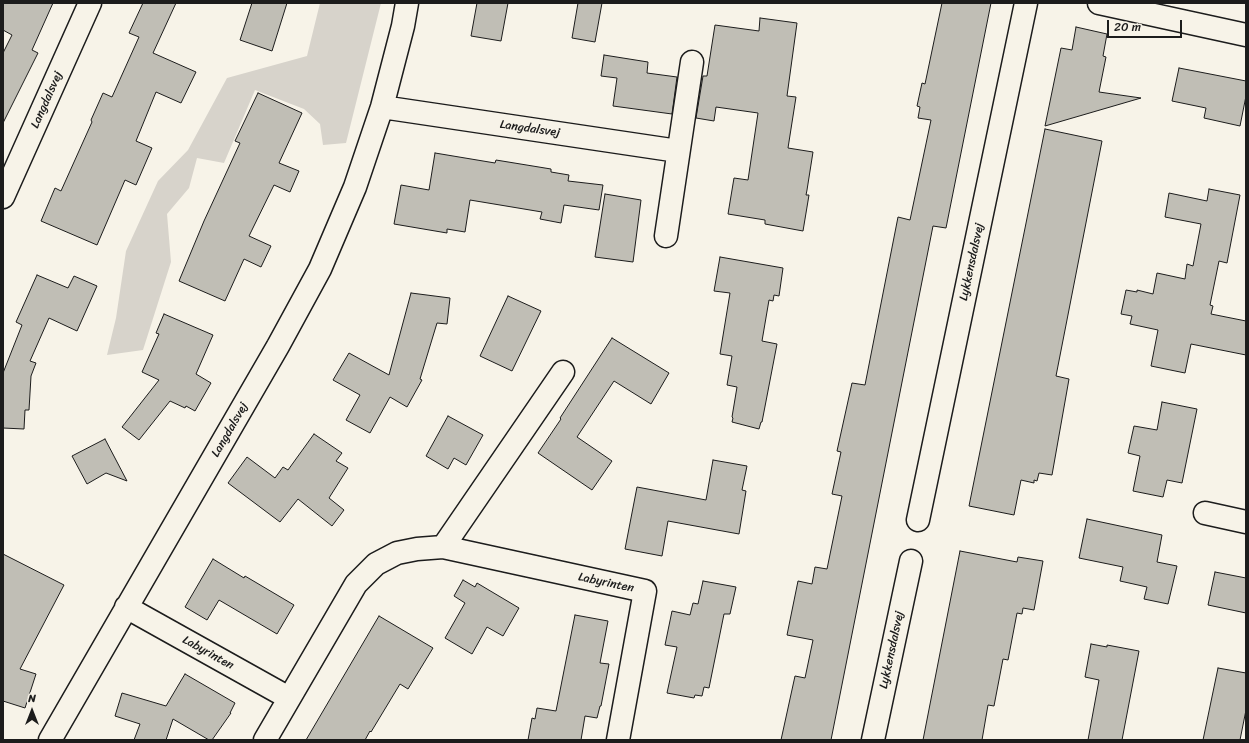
<!DOCTYPE html>
<style>
body{margin:0}
#map{position:relative;width:1249px;height:743px;overflow:hidden;background:#f7f3e8;font-family:Sriracha,sans-serif}
canvas{display:block}
.frame{position:absolute;inset:0;border:4px solid #1c1c1c;pointer-events:none}
.north{position:absolute;left:12px;top:691px;width:40px;height:40px;-webkit-text-stroke:3px #f7f3e8;paint-order:stroke;rotate:0deg;font-size:11px;font-weight:700;line-height:16px;text-align:center;color:#1c1c1c}
.north::after{content:'';display:block;margin:auto;width:14px;height:18px;background:#1c1c1c;clip-path:polygon(50% 0,100% 100%,50% 72%,0 100%)}
.scale{position:absolute;left:1107px;top:20px;width:75px;height:18px;box-sizing:border-box;border:2px solid #1c1c1c;border-top:0;padding-left:5px;font-size:12px;line-height:14px;white-space:nowrap;color:#1c1c1c;-webkit-text-stroke:3px #f7f3e8;paint-order:stroke}
</style>
<div id="map">
<canvas width="1249" height="743"></canvas>
<div class="frame"></div>
<div class="north">N</div>
<div class="scale">20 m</div>
</div>
<script>
const ctx = document.querySelector('canvas').getContext('2d');
ctx.lineJoin = 'round';
function paint(path, color) {
  ctx.fillStyle = color;
  ctx.fill(path, 'evenodd');
}
function poly(rows) {
  const path = new Path2D();
  for (const r of rows) {
    path.moveTo(r[0], r[1]);
    for (let i = 2; i < r.length; i += 2) path.lineTo(r[i], r[i + 1]);
  }
  return path;
}
function stroke(path, color, width, dash) {
  ctx.strokeStyle = color;
  ctx.lineWidth = width;
  ctx.lineCap = dash ? 'butt' : 'round';
  ctx.setLineDash(dash || []);
  ctx.stroke(path);
}
function label(font, color, halo, rows, align = 'center') {
  ctx.font = font + ' Sriracha,sans-serif';
  ctx.lineWidth = 3.5;
  ctx.setLineDash([]);
  ctx.textBaseline = 'middle';
  ctx.strokeStyle = halo;
  ctx.fillStyle = color;
  for (const [text, x, y, turn = 0] of rows) {
    ctx.save();
    ctx.translate(x, y);
    ctx.rotate((+turn || 0) * Math.PI / 180);
    ctx.textAlign = isNaN(turn) ? turn : align;
    if (halo) ctx.strokeText(text, 0, 0);
    ctx.fillText(text, 0, 0);
    ctx.restore();
  }
}
paint(poly([
 [320,3,381,3,346,143,323,145,320,124,304,109,255,90,224,163,197,158,189,188,167,214,171,262,143,350,107,355,116,318,126,251,158,181,188,150,227,78,307,56]
]), '#d7d3cb');
const building = poly([
 [3,3,53,3,32,50,38,53,3,123,3,53,12,35,3,30,3,3],
 [143,3,176,3,153,53,196,72,181,103,156,92,136,141,152,148,136,185,125,180,97,245,41,221,55,188,61,191,92,122,91,120,103,93,112,97,139,37,129,33,143,3],
 [252,3,287,3,272,51,240,40,252,3],
 [477,3,508,3,501,41,471,36,477,3],
 [578,3,602,3,595,42,572,38,578,3],
 [942,3,991,3,946,228,933,226,831,740,781,740,795,676,805,678,813,640,787,635,798,581,812,584,815,567,827,569,842,496,832,494,841,452,837,451,852,383,865,385,898,217,910,220,931,120,918,118,920,107,917,106,922,83,925,84,942,3],
 [760,18,797,23,787,96,796,97,788,148,813,152,807,190,806,195,809,195,803,231,765,224,765,220,728,214,734,178,748,180,758,113,716,107,714,121,696,118,703,76,707,76,715,25,759,31,760,18],
 [1076,27,1107,34,1103,56,1106,57,1099,92,1141,98,1045,126,1061,48,1072,50,1076,27],
 [604,55,648,62,647,73,677,77,672,114,613,106,617,78,601,76,604,55],
 [1179,68,1246,81,1246,96,1240,126,1204,118,1206,108,1172,101,1179,68],
 [258,93,302,113,279,163,299,171,290,192,274,185,249,236,271,246,261,267,244,259,225,301,179,281,204,221,240,143,235,141,258,93],
 [1045,129,1102,141,1056,376,1069,379,1052,475,1039,473,1037,481,1034,480,1034,483,1021,480,1014,515,969,506,1045,129],
 [435,153,495,163,496,160,551,169,551,172,569,175,568,181,603,185,599,210,564,205,561,223,540,219,542,212,470,200,465,232,447,229,447,233,394,224,401,185,429,190,435,153],
 [1209,189,1240,195,1227,263,1219,261,1210,305,1213,306,1211,314,1246,321,1246,355,1191,344,1185,373,1151,366,1158,330,1130,324,1132,316,1121,314,1126,290,1137,292,1137,290,1153,294,1157,273,1185,279,1187,264,1193,266,1201,224,1165,217,1169,193,1207,201,1209,189],
 [605,194,641,200,633,262,595,257,605,194],
 [720,257,783,268,779,296,774,295,773,301,769,300,762,341,777,344,762,422,761,422,759,429,732,422,733,418,732,417,737,387,727,385,732,356,720,354,730,293,714,291,720,257],
 [37,275,68,288,74,276,97,286,77,331,49,318,30,361,36,363,31,376,29,410,25,410,24,429,3,428,3,373,22,325,16,322,37,275],
 [411,293,450,298,447,324,437,323,420,379,422,380,407,407,390,397,370,433,346,420,360,395,333,380,349,353,389,375,411,293],
 [508,296,541,311,512,371,480,356,508,296],
 [164,314,213,335,196,374,211,383,195,411,186,406,185,408,170,401,139,440,122,427,159,380,142,372,159,334,156,333,164,314],
 [612,338,669,373,651,404,614,381,577,437,612,461,592,490,538,453,561,419,560,418,612,338],
 [1162,402,1197,409,1182,483,1167,480,1163,497,1133,491,1140,456,1128,453,1134,426,1157,430,1162,402],
 [448,416,483,435,466,465,454,458,448,469,426,456,448,416],
 [314,434,342,453,336,461,348,468,329,498,344,510,332,526,298,499,280,522,228,483,247,457,275,478,283,467,288,470,314,434],
 [105,439,127,481,106,473,87,484,72,456,105,439],
 [713,460,747,466,742,490,746,491,739,534,668,521,662,556,625,549,637,487,706,500,713,460],
 [1087,519,1162,535,1157,562,1177,566,1168,604,1144,599,1147,587,1120,581,1123,567,1079,558,1087,519],
 [960,551,1017,562,1018,557,1043,561,1034,610,1023,608,1022,614,1017,613,1008,660,1003,659,994,706,988,705,982,740,923,740,960,551],
 [3,554,64,585,20,669,36,674,25,708,3,701,3,554],
 [213,559,244,578,245,576,294,605,277,634,219,600,207,620,185,607,213,559],
 [1215,572,1246,578,1246,613,1208,605,1215,572],
 [463,580,475,587,477,583,519,608,503,636,487,627,472,654,445,638,465,603,454,596,463,580],
 [703,581,736,587,730,614,724,614,709,688,704,687,702,696,695,695,694,698,667,693,677,647,665,645,672,611,690,615,693,603,698,604,703,581],
 [575,615,608,621,600,663,609,664,601,706,600,706,597,718,585,716,581,740,528,740,532,718,535,719,537,708,556,711,575,615],
 [379,616,433,648,408,689,400,684,371,732,370,731,365,740,306,740,379,616],
 [1091,644,1107,647,1107,645,1139,651,1122,740,1088,740,1099,680,1085,677,1091,644],
 [1218,668,1246,673,1246,710,1240,740,1203,740,1218,668],
 [185,674,235,703,230,713,231,713,212,740,209,740,173,719,166,740,134,740,140,724,115,716,122,693,166,706,185,674]
]);
paint(building, '#c0beb5');
stroke(building, '#1c1c1c', 1);
const minor = poly([
 [1099,3,1246,35],
 [382,107,678,151],
 [3,197,90,3],
 [666,236,692,62],
 [1205,513,1246,522],
 [918,520,1026,3],
 [443,547,563,372],
 [126,607,289,698],
 [50,740,278,346,320,269,355,187,382,107,403,26,407,3],
 [265,740,356,584,376,564,397,553,417,549,443,547,645,591,618,740],
 [873,740,911,561]
]);
stroke(minor, '#1c1c1c', 25);
stroke(minor, '#f7f3e8', 22);
label('12px', '#1c1c1c', '#f7f3e8', [
 ["Langdalsvej",47,100,-66],
 ["Langdalsvej",530,129,8],
 ["Lykkensdalsvej",972,262,-78],
 ["Langdalsvej",230,430,-60],
 ["Labyrinten",606,583,12],
 ["Lykkensdalsvej",892,650,-78],
 ["Labyrinten",208,653,29]
]);
</script>
